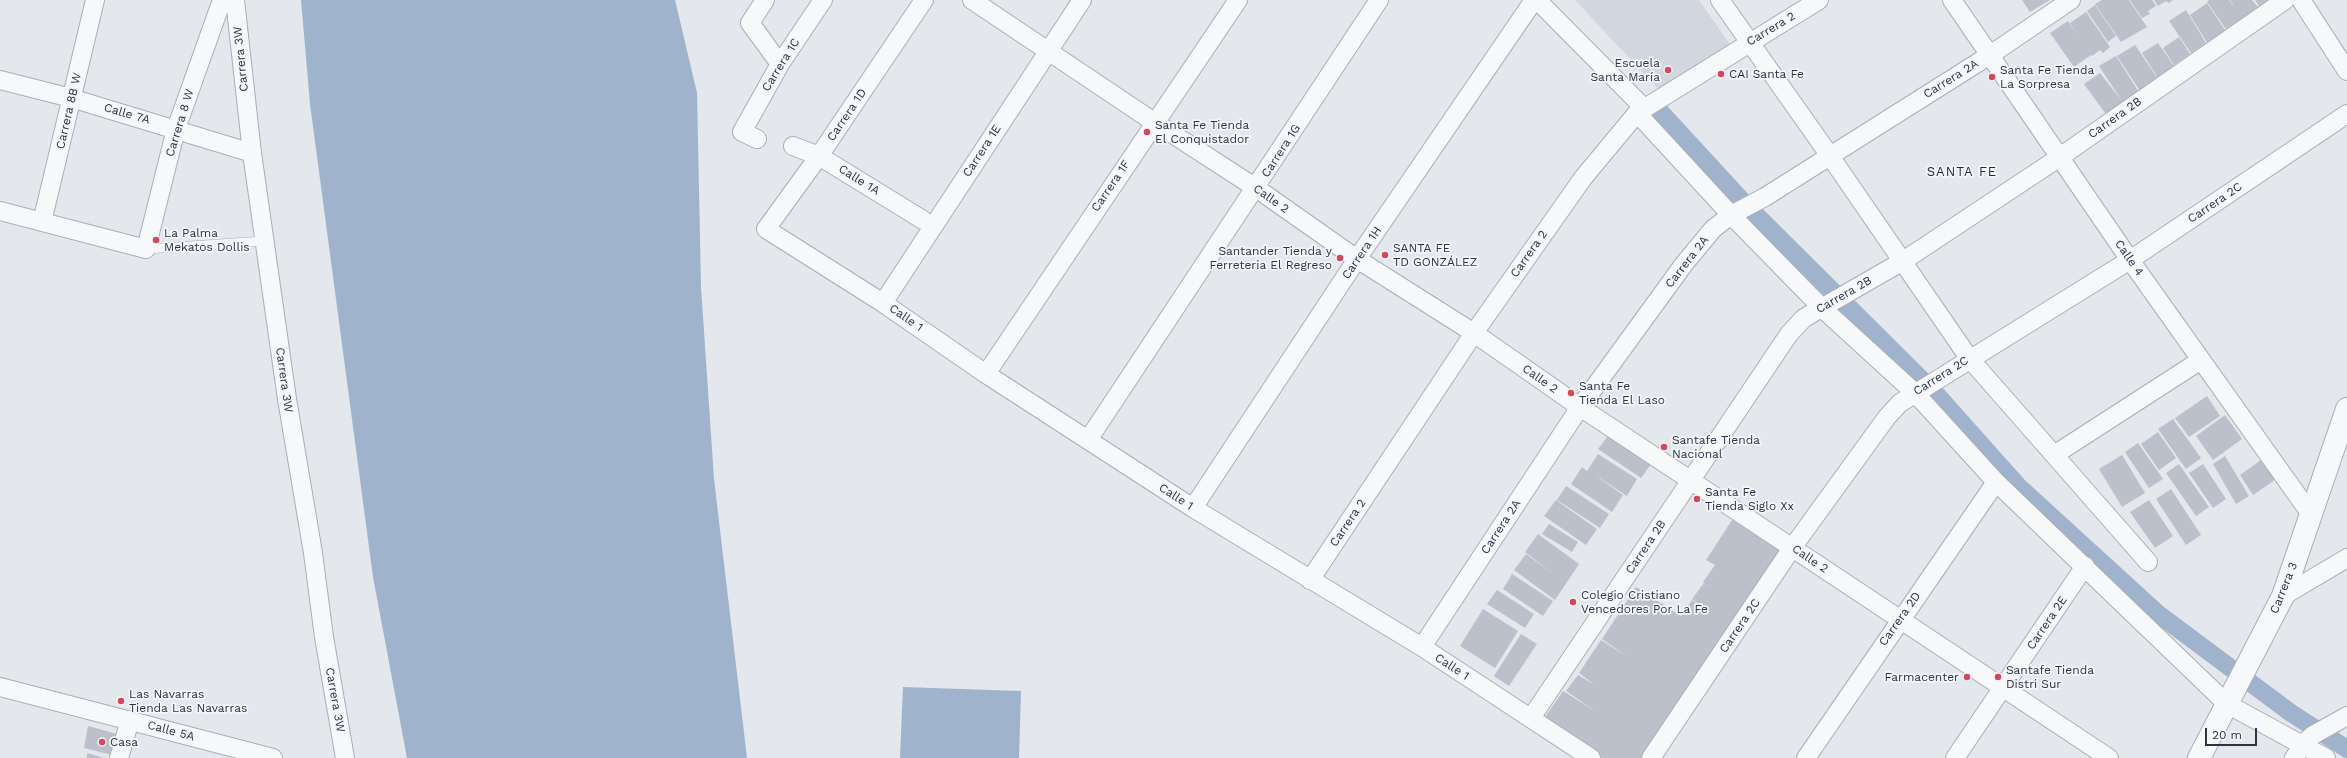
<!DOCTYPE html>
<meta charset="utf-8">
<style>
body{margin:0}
#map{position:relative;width:2347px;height:758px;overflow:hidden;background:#e4e7ec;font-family:"Work Sans",sans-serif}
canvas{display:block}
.scale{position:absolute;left:2205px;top:728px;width:52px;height:18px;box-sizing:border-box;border:2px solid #2b3445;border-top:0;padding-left:5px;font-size:12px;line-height:14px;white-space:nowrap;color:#2b3445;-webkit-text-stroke:3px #f4f6f9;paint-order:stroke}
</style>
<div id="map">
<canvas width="2347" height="758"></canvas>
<div class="scale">20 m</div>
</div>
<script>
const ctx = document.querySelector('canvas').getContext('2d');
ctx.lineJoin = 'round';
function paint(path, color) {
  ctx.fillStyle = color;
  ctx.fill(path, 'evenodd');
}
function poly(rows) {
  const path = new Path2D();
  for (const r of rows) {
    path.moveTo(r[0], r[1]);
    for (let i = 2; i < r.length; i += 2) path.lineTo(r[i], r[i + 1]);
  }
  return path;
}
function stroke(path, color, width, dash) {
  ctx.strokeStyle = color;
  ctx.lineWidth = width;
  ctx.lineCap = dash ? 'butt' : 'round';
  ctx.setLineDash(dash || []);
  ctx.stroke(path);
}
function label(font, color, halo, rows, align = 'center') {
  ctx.font = font + ' "Work Sans",sans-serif';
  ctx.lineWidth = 3.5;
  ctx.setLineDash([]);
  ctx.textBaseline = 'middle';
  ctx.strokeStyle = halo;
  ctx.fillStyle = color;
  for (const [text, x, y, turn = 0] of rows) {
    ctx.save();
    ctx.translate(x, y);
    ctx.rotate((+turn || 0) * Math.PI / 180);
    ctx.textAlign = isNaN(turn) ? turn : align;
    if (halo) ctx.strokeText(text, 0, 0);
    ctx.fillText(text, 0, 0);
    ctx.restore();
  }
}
paint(poly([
 [1575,0,1699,0,1731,46,1662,93]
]), '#d2d6de');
paint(poly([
 [301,0,675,0,697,93,701,287,714,479,747,758,407,758,373,577,310,104],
 [903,687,1021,691,1019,758,900,758]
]), '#9fb4cc');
stroke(poly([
 [1656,107,1748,207,1937,395,2019,487,2157,613,2291,713,2347,749]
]), '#9fb4cc', 18);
paint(poly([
 [2022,0,2050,0,2030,12],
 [2102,0,2129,0,2147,27,2121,42,2095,4],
 [2130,0,2152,0,2156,6,2148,11,2150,14,2142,18],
 [2154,0,2173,0,2169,3,2166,1,2158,6],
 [2209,0,2229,0,2236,9,2230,0,2252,0,2258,7,2226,29,2207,2],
 [2255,0,2274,0,2261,9],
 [2207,3,2225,30,2223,32,2224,34,2208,44,2190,15],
 [2095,5,2116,36,2108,42,2087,11],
 [2186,10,2206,43,2191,53,2169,21],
 [2086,12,2110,47,2103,53,2100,50,2092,56,2091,55,2074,67,2050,33,2068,21,2078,36,2070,23],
 [2179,37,2190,54,2174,65,2163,48],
 [2158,43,2174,66,2158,78,2142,53],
 [2135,45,2158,79,2140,91,2117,56],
 [2116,56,2140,94,2108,117,2084,84,2100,73,2122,101,2099,66],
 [2207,396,2220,416,2189,437,2175,418],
 [2225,415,2242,439,2213,460,2196,436],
 [2173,419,2201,458,2186,469,2158,429],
 [2158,432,2176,458,2159,470,2141,444],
 [1608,436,1651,464,1641,478,1598,449],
 [2138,443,2163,479,2149,488,2125,452],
 [1598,454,1637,479,1627,496,1592,473,1623,495,1612,512,1571,484,1582,467,1587,471],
 [2122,455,2145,493,2122,507,2099,469],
 [2225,456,2249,496,2236,504,2213,464],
 [2261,460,2275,480,2253,495,2240,475],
 [2179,464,2209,507,2196,516,2166,473],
 [2203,464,2226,499,2213,508,2189,473],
 [1566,486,1609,514,1600,528,1557,500],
 [2171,489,2201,535,2186,545,2156,499],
 [1556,500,1597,529,1586,545,1544,516],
 [2149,500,2173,536,2155,548,2130,512],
 [1732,520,1787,555,1651,758,1602,758,1543,720,1563,691,1598,713,1566,691,1578,675,1595,685,1579,673,1601,640,1628,657,1602,639,1636,587,1681,616,1692,600,1714,615,1692,599,1704,583,1716,591,1703,582,1715,565,1706,560],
 [1549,524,1578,542,1572,552,1542,534],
 [1538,534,1579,564,1555,600,1514,570,1526,554,1555,575,1525,552],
 [1512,574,1553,601,1543,616,1503,589],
 [1497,590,1534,614,1525,628,1487,604],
 [1483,609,1518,631,1495,668,1460,646],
 [1521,634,1537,644,1509,686,1494,676],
 [88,726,121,735,116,756,84,748],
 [87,753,104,758,87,758]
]), '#bbc0ca');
const service = poly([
 [146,249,264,241]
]);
const minor = poly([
 [235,0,252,153,287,399,313,553,324,637,345,758],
 [765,0,750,23,780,64],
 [924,0,819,156,766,229,883,303,986,374,1193,508,1422,647,1591,758],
 [972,0,1154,122,1256,188,1357,259,1474,333,1580,407,2109,758],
 [1537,0,1644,108],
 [1720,0,1830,156,1969,358,2148,562],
 [1952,0,2130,260,2310,513],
 [2301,0,2347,71],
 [0,80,71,98,252,153],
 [1637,113,1731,215,1822,308,1915,393,1996,482,2227,704,2326,758],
 [757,139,742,132,780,64,823,0],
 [793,146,819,156,923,220],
 [0,211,146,249,176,129,222,0],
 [42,222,95,0],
 [883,303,1082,0],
 [986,374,1238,0],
 [1088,440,1379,0],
 [2054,455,2201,360],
 [1193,508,1357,259,1534,0],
 [1310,580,1474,333,1583,178,1637,113,1819,0],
 [2283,596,2347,558],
 [1422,647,1580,407,1684,264,1713,229,1731,215,1765,197,1990,55,2071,0],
 [0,687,273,758],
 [1531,718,1789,334,1804,318,1903,261,2060,157,2285,0],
 [119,758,130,720],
 [1651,758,1792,548,1887,417,1900,403,2130,260,2347,114],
 [1806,758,1996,482],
 [1955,758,2085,566],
 [2294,758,2303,744,2313,735,2347,716]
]);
const tertiary = poly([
 [2199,758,2283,596,2347,409]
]);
stroke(service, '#a9aeb7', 10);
stroke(minor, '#a9aeb7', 20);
stroke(tertiary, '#a9aeb7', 24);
stroke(service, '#f7f8fa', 9);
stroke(minor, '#f7f8fa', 18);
stroke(tertiary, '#f7f8fa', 22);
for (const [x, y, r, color] of [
 [1668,70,4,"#d1495b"],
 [1721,74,4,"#d1495b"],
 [1992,77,4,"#d1495b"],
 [1147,132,4,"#d1495b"],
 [156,240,4,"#d1495b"],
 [1385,255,4,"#d1495b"],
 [1340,258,4,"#d1495b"],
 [1571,393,4,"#d1495b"],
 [1664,447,4,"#d1495b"],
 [1697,499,4,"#d1495b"],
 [1573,602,4,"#d1495b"],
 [1967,677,4,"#d1495b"],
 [1998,677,4,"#d1495b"],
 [121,701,4,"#d1495b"],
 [102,742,4,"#d1495b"]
]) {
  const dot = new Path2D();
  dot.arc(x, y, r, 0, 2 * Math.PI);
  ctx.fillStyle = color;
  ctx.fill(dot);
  stroke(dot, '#f4f6f9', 1.5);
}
label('12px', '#2b3445', '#f4f6f9', [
 ["Carrera 2",1771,29,-31],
 ["Carrera 3W",241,59,-96],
 ["Carrera 1C",781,65,-58],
 ["Carrera 2A",1951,79,-32],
 ["Carrera 8B W",69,111,-77],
 ["Calle 7A",127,114,16],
 ["Carrera 1D",847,115,-56],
 ["Carrera 2B",2115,118,-35],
 ["Carrera 8 W",180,123,-73],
 ["Carrera 1E",982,151,-57],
 ["Carrera 1G",1281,151,-57],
 ["Calle 1A",859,180,32],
 ["Carrera 1F",1111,186,-56],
 ["Calle 2",1271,199,35],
 ["Carrera 2C",2215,203,-34],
 ["Carrera 1H",1362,253,-56],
 ["Carrera 2",1529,254,-55],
 ["Calle 4",2129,258,55],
 ["Carrera 2A",1687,262,-52],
 ["Carrera 2B",1844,295,-30],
 ["Calle 1",906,318,35],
 ["Carrera 2C",1941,376,-32],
 ["Calle 2",1540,379,35],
 ["Carrera 3W",284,380,82],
 ["Calle 1",1176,497,33],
 ["Carrera 2",1348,523,-56],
 ["Carrera 2A",1501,527,-57],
 ["Carrera 2B",1646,547,-56],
 ["Calle 2",1810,559,34],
 ["Carrera 3",2284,588,-68],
 ["Carrera 2D",1900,619,-55],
 ["Carrera 2E",2047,623,-56],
 ["Carrera 2C",1740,626,-56],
 ["Calle 1",1452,667,33],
 ["Carrera 3W",335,700,80],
 ["Calle 5A",171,731,15]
]);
label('12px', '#2b3445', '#f4f6f9', [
 ["Escuela",1660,63,"right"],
 ["Santa María",1660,77,"right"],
 ["Santa Fe Tienda",2000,70],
 ["La Sorpresa",2000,84],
 ["CAI Santa Fe",1729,74],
 ["Santa Fe Tienda",1155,125],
 ["El Conquistador",1155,139],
 ["La Palma",164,233],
 ["Mekatos Dollis",164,247],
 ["SANTA FE",1393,248],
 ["TD GONZÁLEZ",1393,262],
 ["Santander Tienda y",1332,251,"right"],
 ["Ferreteria El Regreso",1332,265,"right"],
 ["Santa Fe",1579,386],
 ["Tienda El Laso",1579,400],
 ["Santafe Tienda",1672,440],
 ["Nacional",1672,454],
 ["Santa Fe",1705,492],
 ["Tienda Siglo Xx",1705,506],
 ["Colegio Cristiano",1581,595],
 ["Vencedores Por La Fe",1581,609],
 ["Santafe Tienda",2006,670],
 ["Distri Sur",2006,684],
 ["Farmacenter",1959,677,"right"],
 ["Las Navarras",129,694],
 ["Tienda Las Navarras",129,708],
 ["Casa",110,742]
], 'left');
ctx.letterSpacing = '1px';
label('13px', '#1d2536', '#f4f6f9', [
 ["SANTA FE",1962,172]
]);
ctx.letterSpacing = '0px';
</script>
